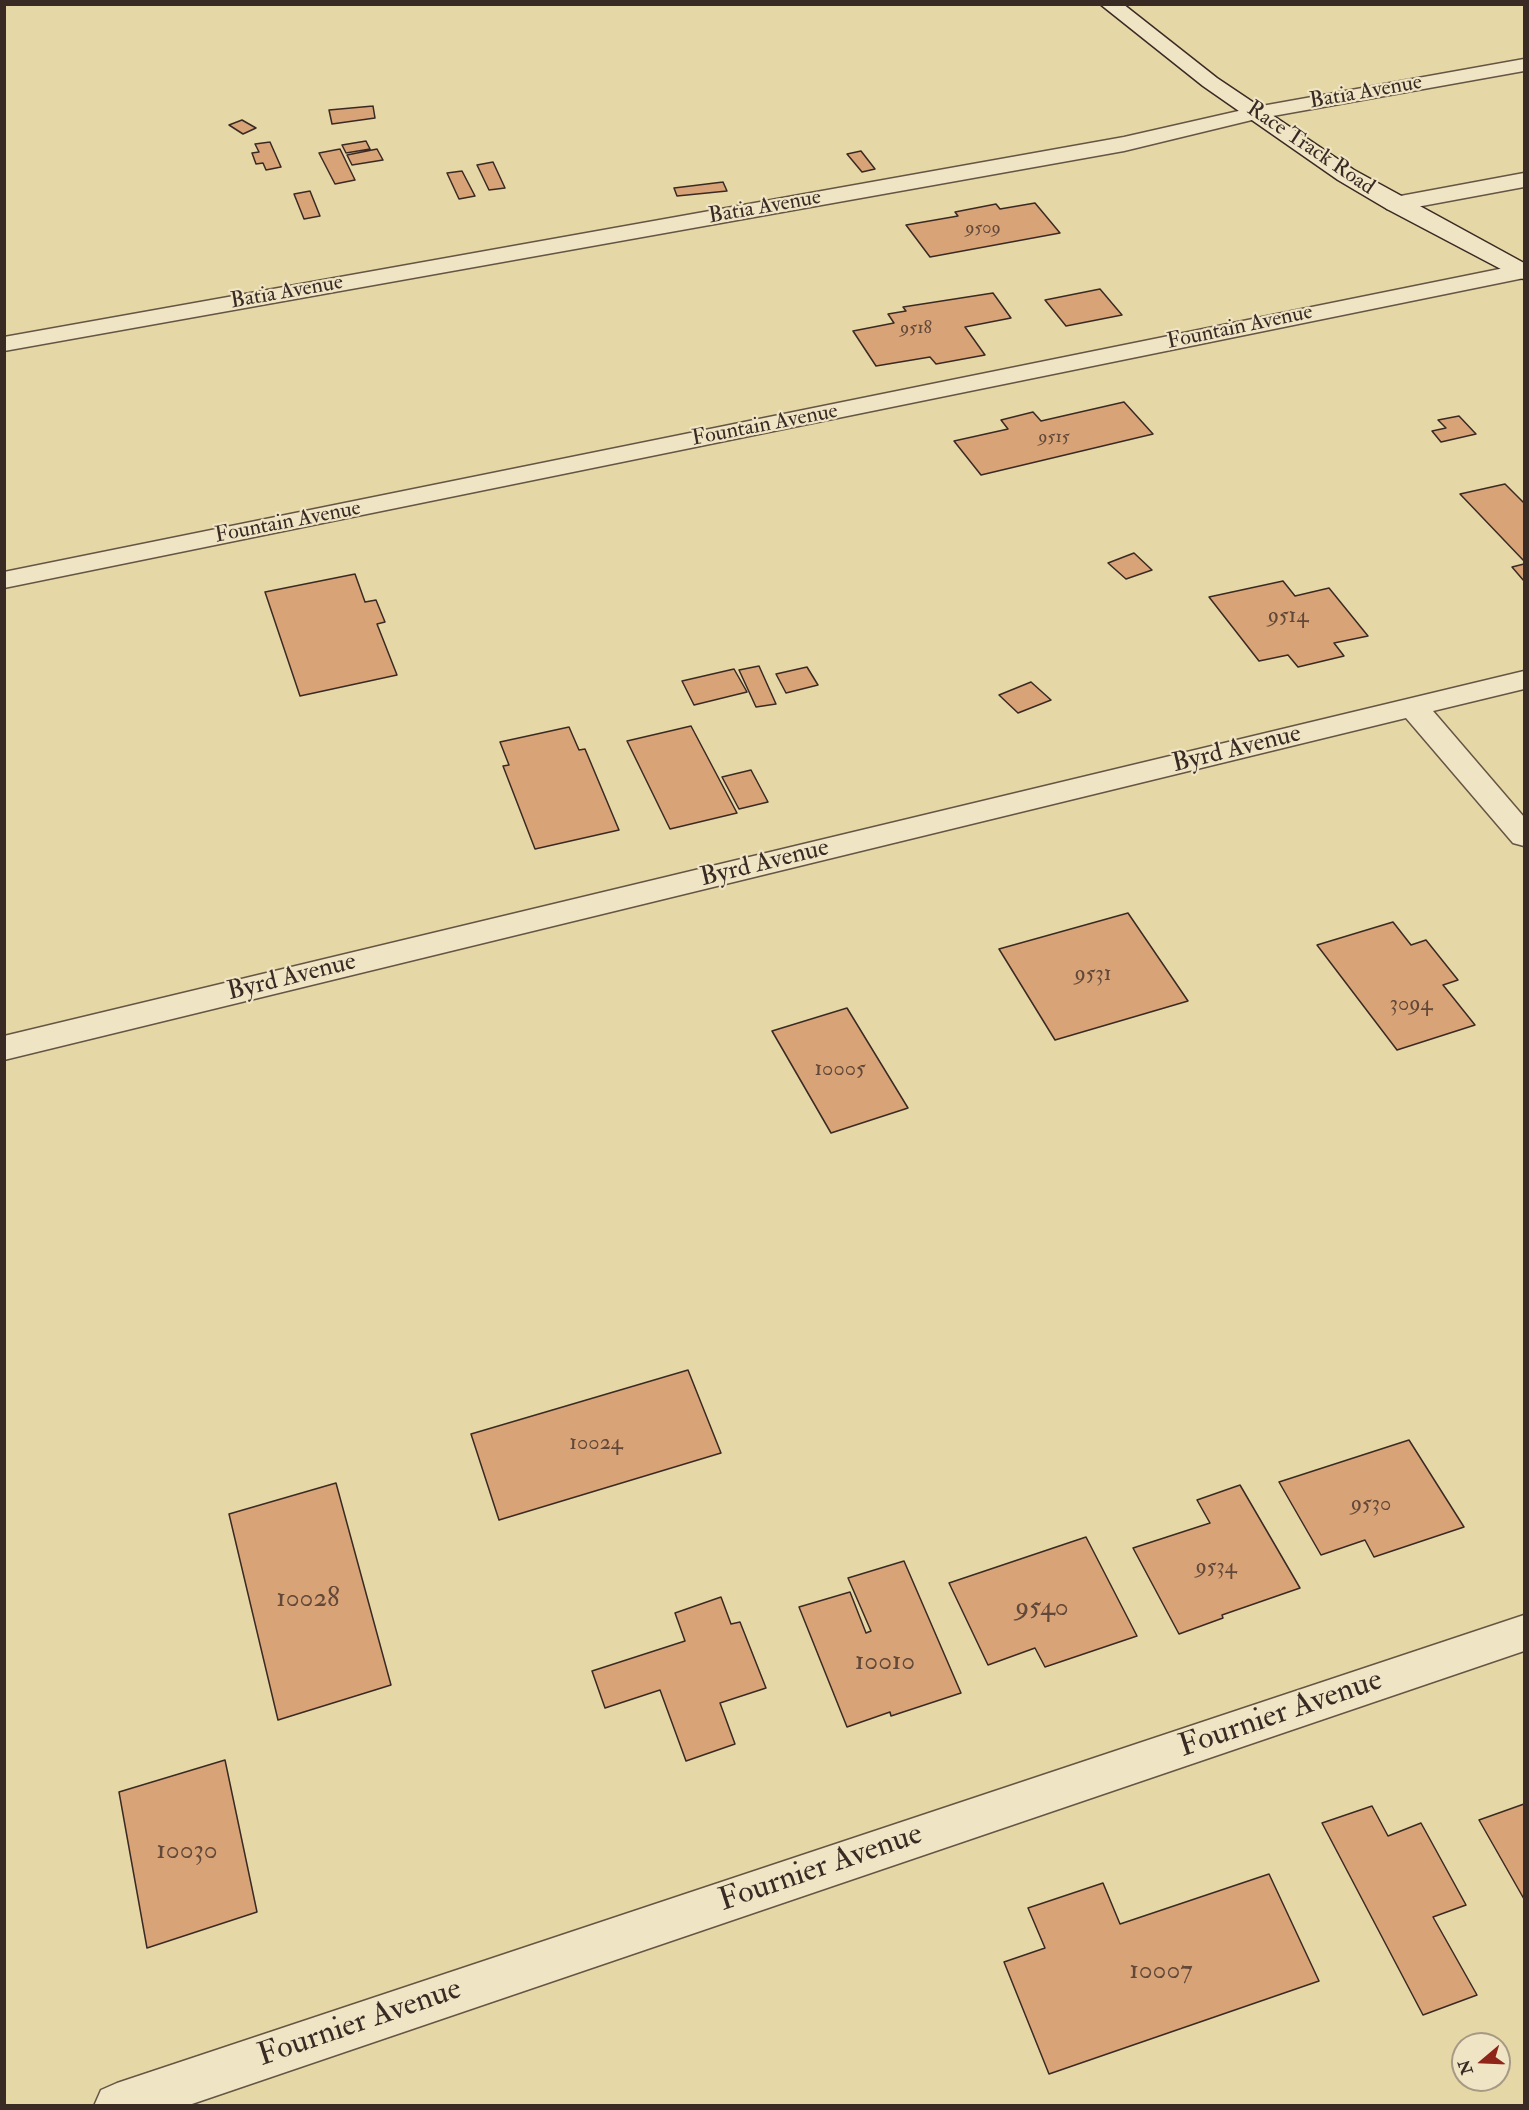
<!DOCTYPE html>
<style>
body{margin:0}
#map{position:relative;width:1529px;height:2110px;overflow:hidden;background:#e6d7a6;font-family:"IM FELL Double Pica",serif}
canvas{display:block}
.frame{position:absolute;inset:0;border:6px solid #3a2a24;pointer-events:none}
.north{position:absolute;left:1451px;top:2032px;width:60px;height:60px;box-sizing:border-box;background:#efe5c5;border:2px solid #a79a85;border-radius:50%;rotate:251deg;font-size:16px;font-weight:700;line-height:24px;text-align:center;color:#3a2a24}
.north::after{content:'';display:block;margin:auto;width:21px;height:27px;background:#8f2418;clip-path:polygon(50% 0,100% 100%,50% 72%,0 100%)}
</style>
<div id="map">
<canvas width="1529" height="2110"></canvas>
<div class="frame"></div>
<div class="north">N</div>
</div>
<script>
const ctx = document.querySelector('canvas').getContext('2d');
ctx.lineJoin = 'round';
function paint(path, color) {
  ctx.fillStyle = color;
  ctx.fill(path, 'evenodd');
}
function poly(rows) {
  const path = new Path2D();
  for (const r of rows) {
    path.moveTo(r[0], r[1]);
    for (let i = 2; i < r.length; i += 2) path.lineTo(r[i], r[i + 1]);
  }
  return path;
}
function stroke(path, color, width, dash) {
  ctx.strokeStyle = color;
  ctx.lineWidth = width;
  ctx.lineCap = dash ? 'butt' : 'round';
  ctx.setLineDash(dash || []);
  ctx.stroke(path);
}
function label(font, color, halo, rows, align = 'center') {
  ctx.font = font + ' "IM FELL Double Pica",serif';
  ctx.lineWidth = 4.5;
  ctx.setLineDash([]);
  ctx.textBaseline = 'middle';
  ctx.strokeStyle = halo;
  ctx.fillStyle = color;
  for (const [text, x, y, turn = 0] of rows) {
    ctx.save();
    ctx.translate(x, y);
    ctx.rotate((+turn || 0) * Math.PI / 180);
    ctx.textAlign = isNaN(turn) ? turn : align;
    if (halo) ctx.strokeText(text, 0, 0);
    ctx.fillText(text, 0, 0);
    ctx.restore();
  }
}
const building = poly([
 [373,106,375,118,332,124,329,110,373,106],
 [242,120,256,128,243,134,229,125,242,120],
 [366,141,370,149,346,153,342,145,366,141],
 [270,142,281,167,266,170,263,163,256,164,252,153,259,152,255,144,270,142],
 [340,149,355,180,335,184,319,153,340,149],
 [377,149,383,160,352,165,347,155,377,149],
 [861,151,875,169,862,172,847,154,861,151],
 [493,162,505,188,489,190,477,165,493,162],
 [462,171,475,196,459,199,447,173,462,171],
 [723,182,727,191,677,196,674,188,723,182],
 [310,191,320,216,304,219,294,194,310,191],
 [1035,203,1060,233,930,257,906,225,958,216,955,212,996,204,1000,209,1035,203],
 [1100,289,1122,315,1066,326,1045,300,1100,289],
 [993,293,1011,318,965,327,985,355,936,364,930,357,876,366,853,331,894,323,888,314,906,311,903,307,993,293],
 [1124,402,1153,434,981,475,954,441,1008,429,1001,420,1033,412,1041,421,1124,402],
 [1459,416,1476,434,1441,442,1432,431,1446,428,1438,420,1459,416],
 [1505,484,1524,503,1524,561,1460,494,1505,484],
 [1134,553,1152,570,1126,579,1108,563,1134,553],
 [1524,564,1524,581,1512,567,1524,564],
 [355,574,365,602,376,600,385,622,377,624,397,675,300,696,265,592,355,574],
 [1283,581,1295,596,1329,588,1368,636,1334,643,1344,656,1298,667,1288,655,1259,661,1209,597,1283,581],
 [759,666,776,704,756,707,739,670,759,666],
 [807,667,818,685,786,693,776,674,807,667],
 [734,669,747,692,694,705,682,681,734,669],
 [1031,682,1051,700,1018,713,999,695,1031,682],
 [691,726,737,813,670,829,627,741,691,726],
 [569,727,579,750,585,749,619,830,535,849,503,766,509,765,500,742,569,727],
 [751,770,768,802,739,809,722,777,751,770],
 [1128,913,1188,1001,1055,1040,999,949,1128,913],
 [1393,922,1411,945,1426,940,1458,980,1443,985,1475,1025,1397,1050,1317,945,1393,922],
 [847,1008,908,1108,831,1133,772,1031,847,1008],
 [688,1370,721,1453,499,1520,471,1434,688,1370],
 [1409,1440,1464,1527,1374,1557,1365,1540,1321,1555,1279,1482,1409,1440],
 [336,1483,391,1685,278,1720,229,1514,336,1483],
 [1240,1485,1300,1588,1222,1615,1223,1618,1179,1634,1133,1548,1210,1523,1197,1500,1240,1485],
 [1086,1537,1137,1636,1045,1667,1035,1648,988,1665,949,1583,1086,1537],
 [904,1561,961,1693,891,1716,890,1712,847,1727,799,1607,850,1592,866,1633,871,1631,848,1578,904,1561],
 [721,1597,731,1624,740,1622,766,1688,720,1703,735,1744,686,1761,660,1690,605,1708,592,1671,685,1641,675,1613,721,1597],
 [225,1760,257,1912,147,1948,119,1792,225,1760],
 [1524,1804,1524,1899,1479,1820,1524,1804],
 [1372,1806,1388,1836,1421,1823,1466,1905,1433,1917,1477,1995,1423,2015,1322,1823,1372,1806],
 [1269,1874,1319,1981,1049,2074,1004,1962,1045,1948,1028,1908,1103,1883,1120,1924,1269,1874]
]);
paint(building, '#d8a377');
stroke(building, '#3a2a24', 1.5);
const street = poly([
 [1524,59,1524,71,1256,119,1124,151,4,351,4,337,1124,137,1256,107,1524,59],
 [1524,173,1524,187,1395,211,1387,209,1384,204,1387,199,1395,197,1524,173],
 [1524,264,1524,278,4,588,4,572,1524,264],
 [1524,671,1524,689,1433,711,1524,817,1524,846,1513,843,1406,718,4,1060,4,1036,1524,671],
 [1524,1615,1524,1651,186,2106,94,2106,101,2090,117,2083,1524,1615]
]);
const secondary = poly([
 [1100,4,1123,4,1217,78,1354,170,1524,263,1524,279,1516,277,1387,209,1338,180,1203,86,1100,4]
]);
stroke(street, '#655544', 3);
stroke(secondary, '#3a2a24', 3);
paint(street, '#efe5c5');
paint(secondary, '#efe5c5');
label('18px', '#624839', null, [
 ["9509",983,229],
 ["9518",916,329],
 ["9515",1054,438]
]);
label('22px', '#3a2a24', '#efe5c5', [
 ["Batia Avenue",1366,93,-10],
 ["Race Track Road",1310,149,34],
 ["Batia Avenue",765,208,-10],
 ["Batia Avenue",287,293,-10],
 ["Fountain Avenue",1240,328,-12],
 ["Fountain Avenue",765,426,-11],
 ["Fountain Avenue",288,523,-11]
]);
label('22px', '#624839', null, [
 ["9514",1288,617],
 ["9531",1093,975],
 ["3094",1411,1005],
 ["10005",840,1070],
 ["10024",596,1444],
 ["9530",1371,1505],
 ["9534",1216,1568]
]);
label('26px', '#3a2a24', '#efe5c5', [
 ["Byrd Avenue",1237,750,-14],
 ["Byrd Avenue",765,864,-14],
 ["Byrd Avenue",292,978,-14]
]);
label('27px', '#624839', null, [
 ["10028",308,1600],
 ["9540",1042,1609],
 ["10010",885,1663],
 ["10030",187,1852],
 ["10007",1161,1972]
]);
label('32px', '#3a2a24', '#efe5c5', [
 ["Fournier Avenue",1281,1715,-19],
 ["Fournier Avenue",821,1869,-19],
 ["Fournier Avenue",360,2024,-19]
]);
</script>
